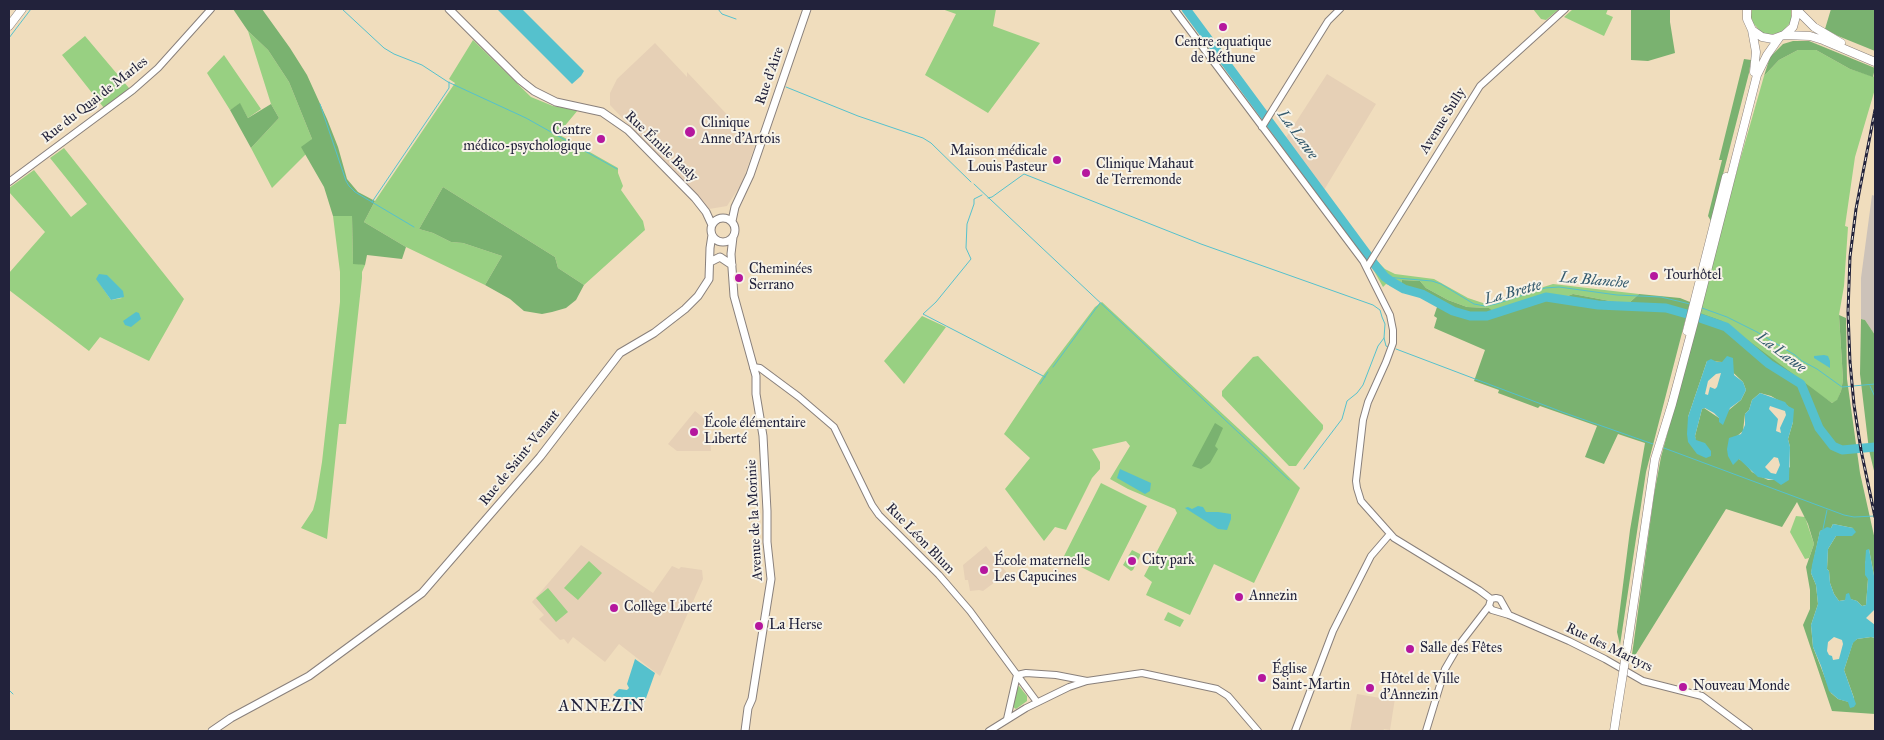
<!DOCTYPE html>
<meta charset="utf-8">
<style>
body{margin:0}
#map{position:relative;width:1884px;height:740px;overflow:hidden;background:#f0ddbd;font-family:"IM FELL Great Primer",serif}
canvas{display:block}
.frame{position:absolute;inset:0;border:10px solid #22223b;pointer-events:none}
</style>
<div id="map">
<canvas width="1884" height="740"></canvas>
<div class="frame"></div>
</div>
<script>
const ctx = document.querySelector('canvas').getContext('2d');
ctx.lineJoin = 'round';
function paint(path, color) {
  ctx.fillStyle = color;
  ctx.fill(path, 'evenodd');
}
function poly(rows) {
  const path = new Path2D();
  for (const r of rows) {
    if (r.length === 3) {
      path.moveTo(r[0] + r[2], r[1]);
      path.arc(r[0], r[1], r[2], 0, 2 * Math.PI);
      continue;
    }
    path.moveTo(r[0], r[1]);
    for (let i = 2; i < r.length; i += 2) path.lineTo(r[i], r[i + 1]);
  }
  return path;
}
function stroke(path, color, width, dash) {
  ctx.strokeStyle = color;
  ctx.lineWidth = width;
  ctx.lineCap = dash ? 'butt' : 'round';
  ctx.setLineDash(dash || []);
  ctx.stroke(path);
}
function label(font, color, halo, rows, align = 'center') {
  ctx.font = font + ' "IM FELL Great Primer",serif';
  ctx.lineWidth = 4;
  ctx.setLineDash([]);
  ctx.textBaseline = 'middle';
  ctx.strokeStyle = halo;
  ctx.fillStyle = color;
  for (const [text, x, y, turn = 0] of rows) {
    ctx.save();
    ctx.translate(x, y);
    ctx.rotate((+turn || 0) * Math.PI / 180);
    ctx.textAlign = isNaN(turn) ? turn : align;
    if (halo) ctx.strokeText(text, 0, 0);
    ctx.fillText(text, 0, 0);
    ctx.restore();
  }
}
paint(poly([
 [655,43,687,77,687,72,751,140,756,142,742,183,727,206,709,209,610,105,610,93,617,79],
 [1327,74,1376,104,1324,190,1285,139],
 [695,411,706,420,709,420,711,451,677,451,668,444],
 [581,545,653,593,672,566,679,569,681,567,702,570,703,579,660,676,619,644,605,662,573,637,568,644,564,639,560,640,539,619,544,615,532,602],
 [986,546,1007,573,983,591,979,590,970,591,968,580,965,580,963,565],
 [1394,692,1396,692,1390,730,1384,729,1383,731,1350,731,1357,694,1392,700]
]), '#e6d0b6');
paint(poly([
 [1872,195,1875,196,1875,335,1865,320,1861,319,1861,278]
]), '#ccc2b9');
paint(poly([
 [942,9,996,9,993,26,1040,43,988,113,925,75,956,14],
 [1533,9,1559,9,1546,20,1541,19],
 [1573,9,1608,9,1606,14,1613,17,1604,36,1564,17],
 [1752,9,1791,9,1791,22,1782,32,1769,35,1762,33,1753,23,1751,17],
 [248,31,268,50,289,82,312,139,306,154,272,188,251,148,279,118,271,104],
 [85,36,134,94,108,113,62,55],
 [473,40,531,97,553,106,578,110,558,134,618,168,618,173,623,186,621,190,643,221,645,230,584,285,558,268,555,257,443,187,419,229,433,233,451,242,463,243,502,256,485,285,406,247,364,222,375,201,455,83,449,79],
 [1798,50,1816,50,1850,69,1875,77,1875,89,1855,157,1845,226,1848,227,1844,286,1839,315,1843,380,1841,391,1837,401,1832,403,1700,313,1719,234,1764,76,1779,60],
 [224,55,261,109,248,118,240,104,230,110,207,73],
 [64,148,184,299,149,361,100,337,89,351,9,290,9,273,45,232,9,192,9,188,34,170,71,217,87,204,50,158],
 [98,281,122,298,111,300],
 [333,216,352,216,353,263,365,265,362,272,362,278,346,424,339,424,327,539,301,528,313,510,316,499,322,462,340,302,340,272],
 [1378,262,1385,269,1395,274,1434,279,1468,298,1483,303,1492,303,1553,284,1639,294,1629,303,1610,301,1573,294,1565,297,1545,295,1493,312,1489,308,1467,307,1448,300,1426,288,1420,281,1402,280,1400,287,1394,287,1386,284,1383,287,1373,269],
 [1102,302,1266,454,1300,488,1254,583,1214,564,1190,615,1146,595,1152,582,1144,576,1177,513,1175,509,1128,489,1110,479,1130,446,1126,441,1092,449,1100,462,1100,469,1092,478,1066,530,1055,527,1044,541,1005,489,1030,458,1004,434,1042,377,1095,307],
 [922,316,946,327,904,384,884,361],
 [1258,356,1323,425,1323,429,1296,466,1289,466,1222,396,1222,391,1253,357],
 [1101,483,1147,506,1109,581,1063,558],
 [1796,516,1805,517,1814,544,1809,558,1805,559,1790,532],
 [1132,550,1140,554,1140,556,1133,570,1131,571,1123,565],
 [589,561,602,573,578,600,564,588],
 [548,588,568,612,556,622,536,598],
 [1168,612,1184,620,1180,627,1164,620],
 [1019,686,1027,696,1027,701,1016,709,1012,706,1015,687]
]), '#98d082');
paint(poly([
 [233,9,262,9,290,48,307,75,327,119,338,147,347,179,358,192,375,201,364,222,406,247,402,259,367,255,365,265,353,264,352,216,333,216,324,187,301,147,312,139,289,82,268,50,248,31],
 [1631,9,1670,9,1670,22,1675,53,1648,61,1631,60],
 [1831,9,1875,9,1875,51,1838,36,1825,29],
 [1793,41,1809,41,1875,68,1873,77,1850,69,1816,50,1798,50,1779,60,1764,76,1770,57,1783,44],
 [1744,59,1751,60,1749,73,1711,221,1708,216,1722,160,1719,160],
 [240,103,248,118,271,104,279,118,251,148,230,110],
 [443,187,555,257,558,268,584,285,576,300,566,308,552,312,542,314,524,311,510,299,485,285,502,256,463,243,451,242,433,233,419,229],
 [1402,280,1420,281,1426,288,1448,300,1467,307,1489,308,1494,312,1545,295,1565,297,1573,294,1610,301,1629,303,1639,294,1680,298,1690,302,1646,472,1620,645,1617,632,1630,530,1645,443,1618,434,1604,464,1585,457,1597,426,1540,406,1538,408,1498,393,1499,390,1474,381,1485,350,1434,328,1437,318,1434,316,1438,304,1416,293,1400,288],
 [1700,313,1722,321,1832,403,1837,400,1841,391,1843,380,1839,315,1846,318,1847,379,1860,473,1875,540,1875,581,1869,549,1865,564,1868,579,1866,605,1862,606,1857,601,1850,599,1839,601,1834,594,1830,583,1829,571,1827,569,1828,549,1836,536,1852,536,1853,528,1833,524,1831,528,1820,531,1811,573,1816,585,1818,604,1811,625,1813,647,1831,693,1838,699,1849,702,1854,698,1844,670,1853,642,1857,639,1871,637,1875,638,1875,714,1832,711,1803,625,1810,609,1810,590,1806,567,1814,544,1808,524,1797,502,1782,527,1726,509,1631,662,1654,495,1661,457],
 [1707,361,1722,362,1743,382,1746,390,1741,400,1719,418,1704,408,1702,409,1695,436,1696,440,1688,417],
 [1760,393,1771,396,1788,406,1793,422,1788,439,1790,447,1790,467,1774,480,1768,480,1752,472,1745,463,1739,459,1737,459,1737,436,1743,431,1745,414,1749,410,1752,400],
 [1861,319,1865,320,1875,335,1875,475,1869,450,1860,374],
 [1215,423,1223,428,1215,446,1218,449,1210,463,1201,469,1192,466]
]), '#7ab270');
paint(poly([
 [497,9,522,9,584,71,581,76,572,84],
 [99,274,107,275,123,291,124,297,111,300,96,279],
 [136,312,139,313,141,319,131,327,125,325,123,321],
 [1824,355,1828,356,1830,361,1830,368,1814,358,1814,356],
 [1727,356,1733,358,1734,375,1743,382,1746,390,1741,400,1730,408,1723,425,1719,422,1719,418,1714,413,1705,408,1702,409,1695,436,1696,440,1705,443,1711,451,1711,456,1706,458,1697,454,1688,442,1687,434,1688,417,1707,361,1711,359,1717,362,1722,362],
 [1721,373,1717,387,1715,389,1710,387,1708,395,1705,394,1708,381,1716,374],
 [1760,393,1785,402,1788,406,1794,409,1793,422,1788,439,1790,447,1789,480,1781,485,1774,480,1758,477,1739,459,1733,465,1728,456,1727,449,1729,438,1741,434,1745,425,1745,414,1749,410,1752,400],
 [1770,406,1785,411,1786,415,1780,428,1781,433,1776,431,1778,419,1769,409],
 [1774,457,1778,458,1780,465,1776,474,1771,473,1765,467],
 [1120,469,1151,483,1150,491,1145,494,1117,478],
 [1198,506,1203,507,1206,512,1218,512,1231,514,1231,519,1227,530,1218,529,1185,508,1188,507,1192,509],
 [1833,524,1853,528,1856,532,1852,536,1836,536,1828,549,1827,569,1829,571,1830,583,1834,594,1839,601,1845,600,1846,594,1849,593,1851,599,1857,601,1862,606,1866,605,1868,579,1865,575,1865,564,1866,550,1869,549,1875,581,1875,609,1866,618,1875,625,1875,638,1871,637,1857,639,1853,643,1844,670,1856,704,1854,707,1850,708,1848,702,1838,699,1829,691,1821,666,1813,647,1811,625,1818,604,1816,585,1811,573,1812,565,1820,531,1827,527,1831,528],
 [1834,637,1842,640,1843,644,1839,659,1833,660,1832,656,1829,655,1827,651,1828,642],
 [635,659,655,673,645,701,639,709,613,695,619,689,627,690,629,688,627,684]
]), '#55c1cd');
stroke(poly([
 [342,9,384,48,394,54,422,65,448,82,526,118,617,169],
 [718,9,722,14,736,19],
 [9,38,31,9],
 [786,87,858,116,923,138,931,143,971,182],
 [320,104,346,181,349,186,355,192,414,227],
 [974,184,1289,480],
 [982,195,974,199,974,204,967,224,966,248,971,259,936,302,923,314,1045,377],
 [988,198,992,197,1024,174,1201,244,1373,305,1380,310,1382,317,1385,324,1384,338,1386,346,1388,347],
 [372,202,449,88,449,82],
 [1385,277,1432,281,1441,284,1474,304,1485,306,1496,304,1545,288,1559,287,1617,295,1661,297,1690,304],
 [1702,308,1727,317,1757,332,1795,355,1802,361,1817,369,1842,387,1875,384],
 [1396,349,1565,413,1653,444],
 [1053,367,1100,303],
 [1040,384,1048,372],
 [1870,386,1875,397],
 [1664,448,1844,515,1854,517,1875,516],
 [1304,469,1342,419,1347,401,1357,393,1363,385,1378,346,1384,338],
 [1823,529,1827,510],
 [9,690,13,694]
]), '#55c1cd', 1);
stroke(poly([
 [1186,9,1375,265,1385,277,1392,282,1404,289,1422,294,1453,311,1470,316,1487,316,1546,297,1598,305,1666,308,1687,314],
 [1700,318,1726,327,1769,364,1801,384,1819,428,1833,446,1842,450,1875,447]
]), '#55c1cd', 9);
const tertiary = poly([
 [1174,9,1363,261,1390,315,1393,330,1393,343,1386,362,1368,402,1363,420,1356,481,1357,488,1361,501,1394,538,1479,590,1491,599],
 [1262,127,1328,21,1340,9],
 [9,182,133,90,158,68,211,9],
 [1367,267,1480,86,1565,9],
 [753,367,760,368,799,397,834,427,872,505,879,515,939,575,970,611,1037,702],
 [1491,599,1489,606,1492,610,1509,615,1569,641,1605,659,1643,681,1702,696,1749,731],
 [1491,599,1496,598,1500,599,1509,615],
 [1017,675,1026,673,1056,675,1087,681],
 [1007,719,1017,675],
 [989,731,1026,708,1069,687,1087,681,1142,673,1217,689,1228,696,1258,731],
 [1295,731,1333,631,1371,556,1390,534],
 [1426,731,1445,669,1459,645,1489,606]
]);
const secondary = poly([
 [449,9,520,80,534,91,556,102,602,112,628,130,695,198,706,212,712,225],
 [723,230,12],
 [732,221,735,207,750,175,807,9],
 [733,237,731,254,734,296,756,376,756,394,763,436,767,511,767,542,771,579,752,699,748,708,745,731],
 [710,262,720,257,732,265],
 [212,731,231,718,309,676,422,593,540,457,620,353,654,333,685,309,698,296,709,279,710,248,712,235]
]);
const primary = poly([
 [1747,9,1747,19,1752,30,1762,37,1773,39,1784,35,1793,27,1796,16,1796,9],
 [1796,9,1814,27,1841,43],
 [9,26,22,9],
 [1752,30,1756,52,1754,72],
 [1784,35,1810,36,1823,40,1875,62],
 [1687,331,1726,177],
 [1628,642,1655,459,1672,404,1694,322,1757,75,1767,55,1779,38],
 [1614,731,1617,711]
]);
stroke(tertiary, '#89807c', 8);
stroke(secondary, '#89807c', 9);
stroke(primary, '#89807c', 9);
stroke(tertiary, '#fff', 6);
stroke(secondary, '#fff', 7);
stroke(primary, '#fff', 8);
const rail = poly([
 [1875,110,1856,209,1850,257,1848,312,1850,362,1854,405,1861,450,1875,517]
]);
stroke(rail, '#22223b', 3);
stroke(rail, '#f7f3e8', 1, [4]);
const primaryBridge = poly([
 [1617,711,1628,642]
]);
stroke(primaryBridge, '#89807c', 9, []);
stroke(primaryBridge, '#fff', 8);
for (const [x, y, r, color] of [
 [1223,27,5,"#b5179e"],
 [690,132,6,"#b5179e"],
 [601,139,5,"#b5179e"],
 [1057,160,5,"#b5179e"],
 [1086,173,5,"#b5179e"],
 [1654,276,5,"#b5179e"],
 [739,278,5,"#b5179e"],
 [694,432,5,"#b5179e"],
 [1132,561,5,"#b5179e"],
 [984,570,5,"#b5179e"],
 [1239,597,5,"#b5179e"],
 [614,608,5,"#b5179e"],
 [759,626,5,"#b5179e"],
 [1410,649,5,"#b5179e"],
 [1262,678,5,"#b5179e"],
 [1683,687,5,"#b5179e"],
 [1370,688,5,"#b5179e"]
]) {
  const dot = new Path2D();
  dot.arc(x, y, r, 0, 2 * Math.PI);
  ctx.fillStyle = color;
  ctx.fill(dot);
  stroke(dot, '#f7f3e8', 2);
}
label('14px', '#22223b', '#f7f3e8', [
 ["Centre aquatique",1223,43,"center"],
 ["de Béthune",1223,59,"center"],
 ["Clinique",701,124],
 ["Anne d'Artois",701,140],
 ["Centre",591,131,"right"],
 ["médico-psychologique",591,147,"right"],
 ["Maison médicale",1047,152,"right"],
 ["Louis Pasteur",1047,168,"right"],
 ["Clinique Mahaut",1096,165],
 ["de Terremonde",1096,181],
 ["Cheminées",749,270],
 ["Serrano",749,286],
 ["Tourhôtel",1664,276],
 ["École élémentaire",704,424],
 ["Liberté",704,440],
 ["City park",1142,561],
 ["École maternelle",994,562],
 ["Les Capucines",994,578],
 ["Annezin",1249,597],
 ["Collège Liberté",624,608],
 ["La Herse",769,626],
 ["Salle des Fêtes",1420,649],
 ["Église",1272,670],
 ["Saint-Martin",1272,686],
 ["Hôtel de Ville",1380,680],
 ["d'Annezin",1380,696],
 ["Nouveau Monde",1693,687]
], 'left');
label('14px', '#22223b', '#f7f3e8', [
 ["Rue d'Aire",770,76,-71],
 ["Rue du Quai de Marles",95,100,-38],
 ["Avenue Sully",1443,121,-58],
 ["Rue Émile Basly",661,147,44],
 ["Rue de Saint-Venant",520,458,-51],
 ["Avenue de la Morinie",755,520,-93],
 ["Rue Léon Blum",920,539,46],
 ["Rue des Martyrs",1609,648,26]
]);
label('italic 15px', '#345a6e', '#f7f3e8', [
 ["La Lawe",1297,135,54],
 ["La Blanche",1594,281,5],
 ["La Brette",1513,293,-15],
 ["La Lawe",1781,353,37]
]);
ctx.letterSpacing = '1px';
label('16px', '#22223b', '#f7f3e8', [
 ["ANNEZIN",602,707]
]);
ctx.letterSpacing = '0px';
</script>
